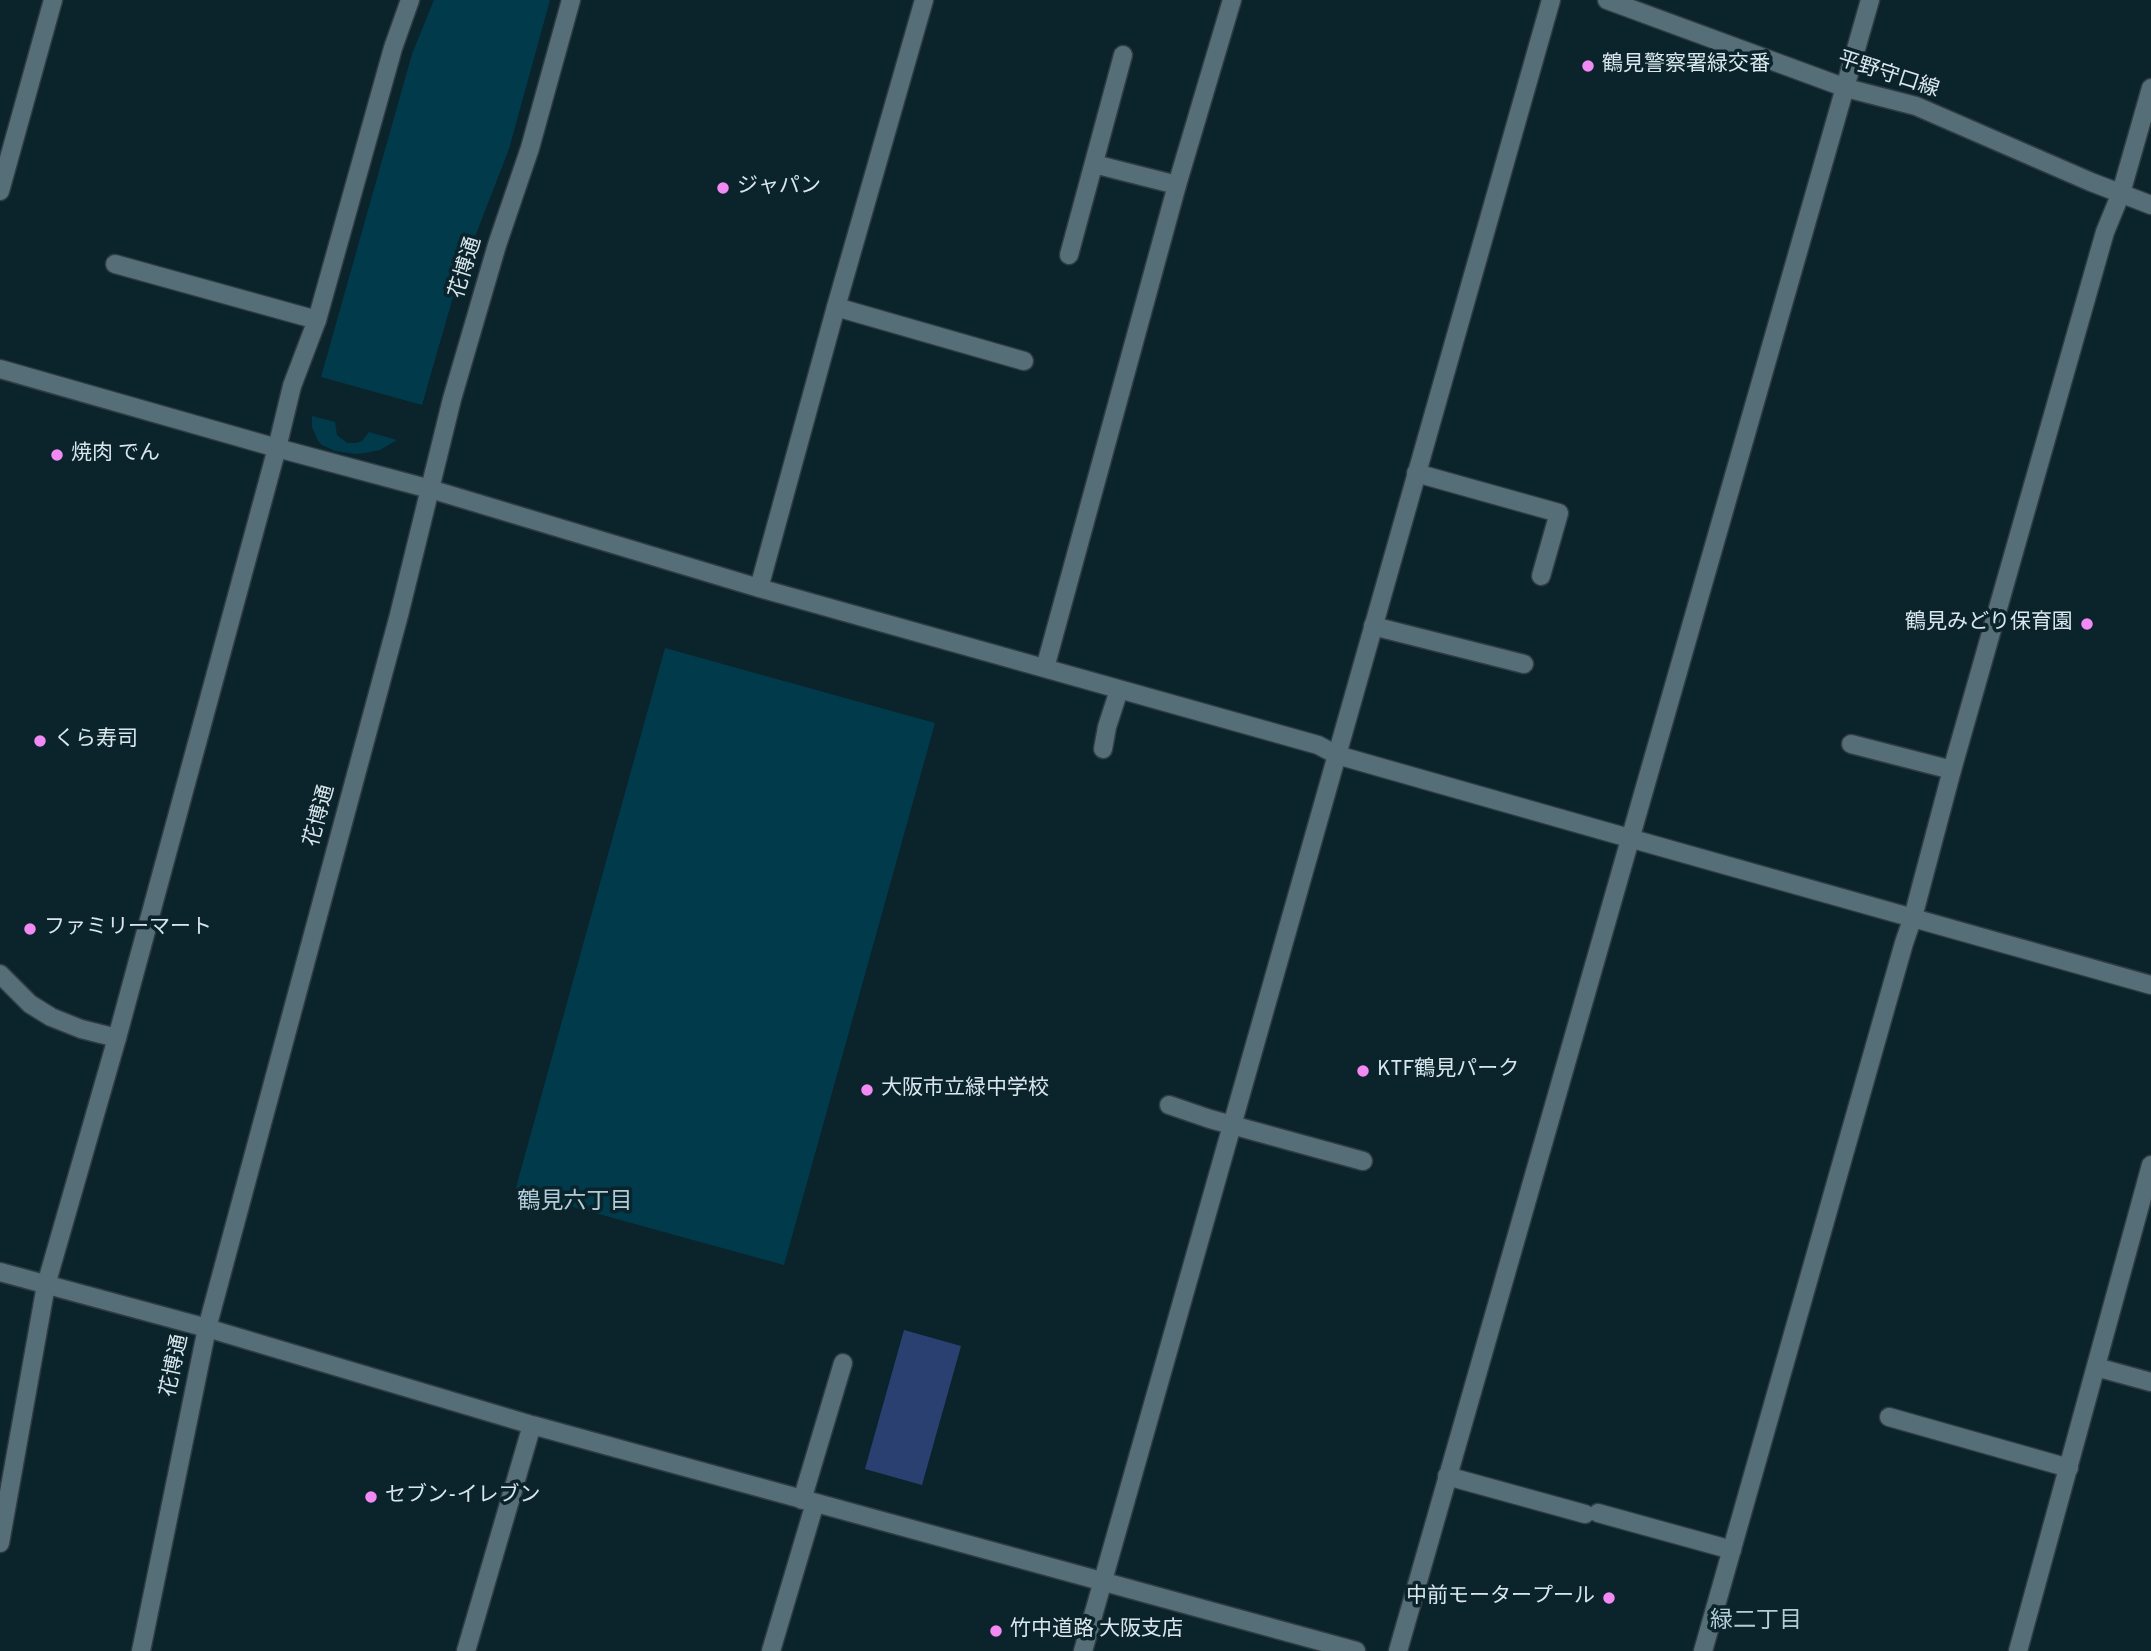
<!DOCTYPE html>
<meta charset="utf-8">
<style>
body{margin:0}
canvas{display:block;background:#0b232b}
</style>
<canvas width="2151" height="1651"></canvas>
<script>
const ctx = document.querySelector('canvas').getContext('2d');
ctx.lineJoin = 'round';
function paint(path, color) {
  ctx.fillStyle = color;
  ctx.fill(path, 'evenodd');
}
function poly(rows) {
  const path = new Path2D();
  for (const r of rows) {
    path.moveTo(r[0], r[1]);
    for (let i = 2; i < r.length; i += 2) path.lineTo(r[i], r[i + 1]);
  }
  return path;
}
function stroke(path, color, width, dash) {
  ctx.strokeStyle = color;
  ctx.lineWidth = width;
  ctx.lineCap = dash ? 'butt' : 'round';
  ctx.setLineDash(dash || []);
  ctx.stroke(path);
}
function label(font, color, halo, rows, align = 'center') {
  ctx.font = font + ' Overpass,"Noto Sans JP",sans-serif';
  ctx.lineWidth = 7;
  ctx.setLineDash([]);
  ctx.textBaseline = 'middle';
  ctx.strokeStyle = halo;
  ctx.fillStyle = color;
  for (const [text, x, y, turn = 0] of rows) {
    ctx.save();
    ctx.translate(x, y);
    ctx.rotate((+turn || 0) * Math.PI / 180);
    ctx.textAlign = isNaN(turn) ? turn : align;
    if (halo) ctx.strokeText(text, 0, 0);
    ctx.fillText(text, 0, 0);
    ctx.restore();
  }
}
paint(poly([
 [434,0,550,0,509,149,457,283,422,405,321,377,412,54],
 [312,416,335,422,337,435,347,443,356,443,362,441,369,432,397,440,380,450,365,453,356,454,335,451,322,445,318,441,312,427],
 [665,648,935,723,784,1265,515,1191]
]), '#003a4b');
paint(poly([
 [904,1330,961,1346,922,1485,865,1469]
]), '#2a4071');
const service = poly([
 [1094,164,1177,185],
 [1069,255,1123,55],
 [115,264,317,320],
 [836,307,1024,361],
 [1416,473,1559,513,1541,576],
 [1851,744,1952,770],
 [1103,749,1107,727,1119,690],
 [1169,1105,1210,1119,1363,1161],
 [1889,1417,2069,1468],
 [1447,1476,1585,1514],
 [802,1500,843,1363],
 [1598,1513,1732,1550]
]);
const minor = poly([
 [0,191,53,0],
 [0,369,277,448,430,489,759,588,1318,745,1337,755,1629,838,2151,985],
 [759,588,836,307,924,0],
 [1373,626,1524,664],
 [1045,668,1177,185,1232,0],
 [0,974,30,1004,51,1017,81,1029,117,1038],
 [0,1272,207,1328,532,1425,1356,1651],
 [2096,1367,2151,1382],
 [466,1651,532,1425],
 [771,1651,815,1503],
 [1398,1651,1870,0],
 [1703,1651,1904,943,1913,917,1952,770,2105,232,2121,193,2151,88],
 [2018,1651,2151,1165]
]);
const tertiary = poly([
 [0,1543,46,1285,117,1038,277,448,292,386,317,320,393,48,410,0],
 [141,1651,207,1328,399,615,452,399,497,245,530,148,571,0],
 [1083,1651,1551,0]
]);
const secondary = poly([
 [1607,0,1846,88,1916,106,2091,182,2151,205]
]);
stroke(service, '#303c43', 21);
stroke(minor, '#303c43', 21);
stroke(tertiary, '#303c43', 21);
stroke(secondary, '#303c43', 21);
stroke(service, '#566e78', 18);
stroke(minor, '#566e78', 18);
stroke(tertiary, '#566e78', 18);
stroke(secondary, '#566e78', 18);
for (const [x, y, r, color] of [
 [1588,66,7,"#f28af3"],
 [723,188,7,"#f28af3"],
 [57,455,7,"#f28af3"],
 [2087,624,7,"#f28af3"],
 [40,741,7,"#f28af3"],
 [30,929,7,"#f28af3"],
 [1363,1071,7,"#f28af3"],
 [867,1090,7,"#f28af3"],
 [371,1497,7,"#f28af3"],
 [1609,1598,7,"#f28af3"],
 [996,1631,7,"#f28af3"]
]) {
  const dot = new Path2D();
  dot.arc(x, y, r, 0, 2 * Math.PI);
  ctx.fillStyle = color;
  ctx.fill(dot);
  stroke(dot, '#0b232b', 2.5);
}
label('21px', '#d9e7ed', '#0b232b', [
 ["鶴見警察署緑交番",1602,66],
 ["ジャパン",737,188],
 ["焼肉 でん",71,455],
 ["鶴見みどり保育園",2073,624,"right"],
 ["くら寿司",54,741],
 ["ファミリーマート",44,929],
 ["KTF鶴見パーク",1377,1071],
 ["大阪市立緑中学校",881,1090],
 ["セブン-イレブン",385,1497],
 ["中前モータープール",1595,1598,"right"],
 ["竹中道路 大阪支店",1010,1631]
], 'left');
label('21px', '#d9e7ed', '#0b232b', [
 ["平野守口線",1888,76,18],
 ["花博通",467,268,-73],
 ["花博通",321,816,-75],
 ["花博通",176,1366,-78]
]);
label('23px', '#b2cdd8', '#0b232b', [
 ["鶴見六丁目",575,1203],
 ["緑二丁目",1756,1622]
]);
</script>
